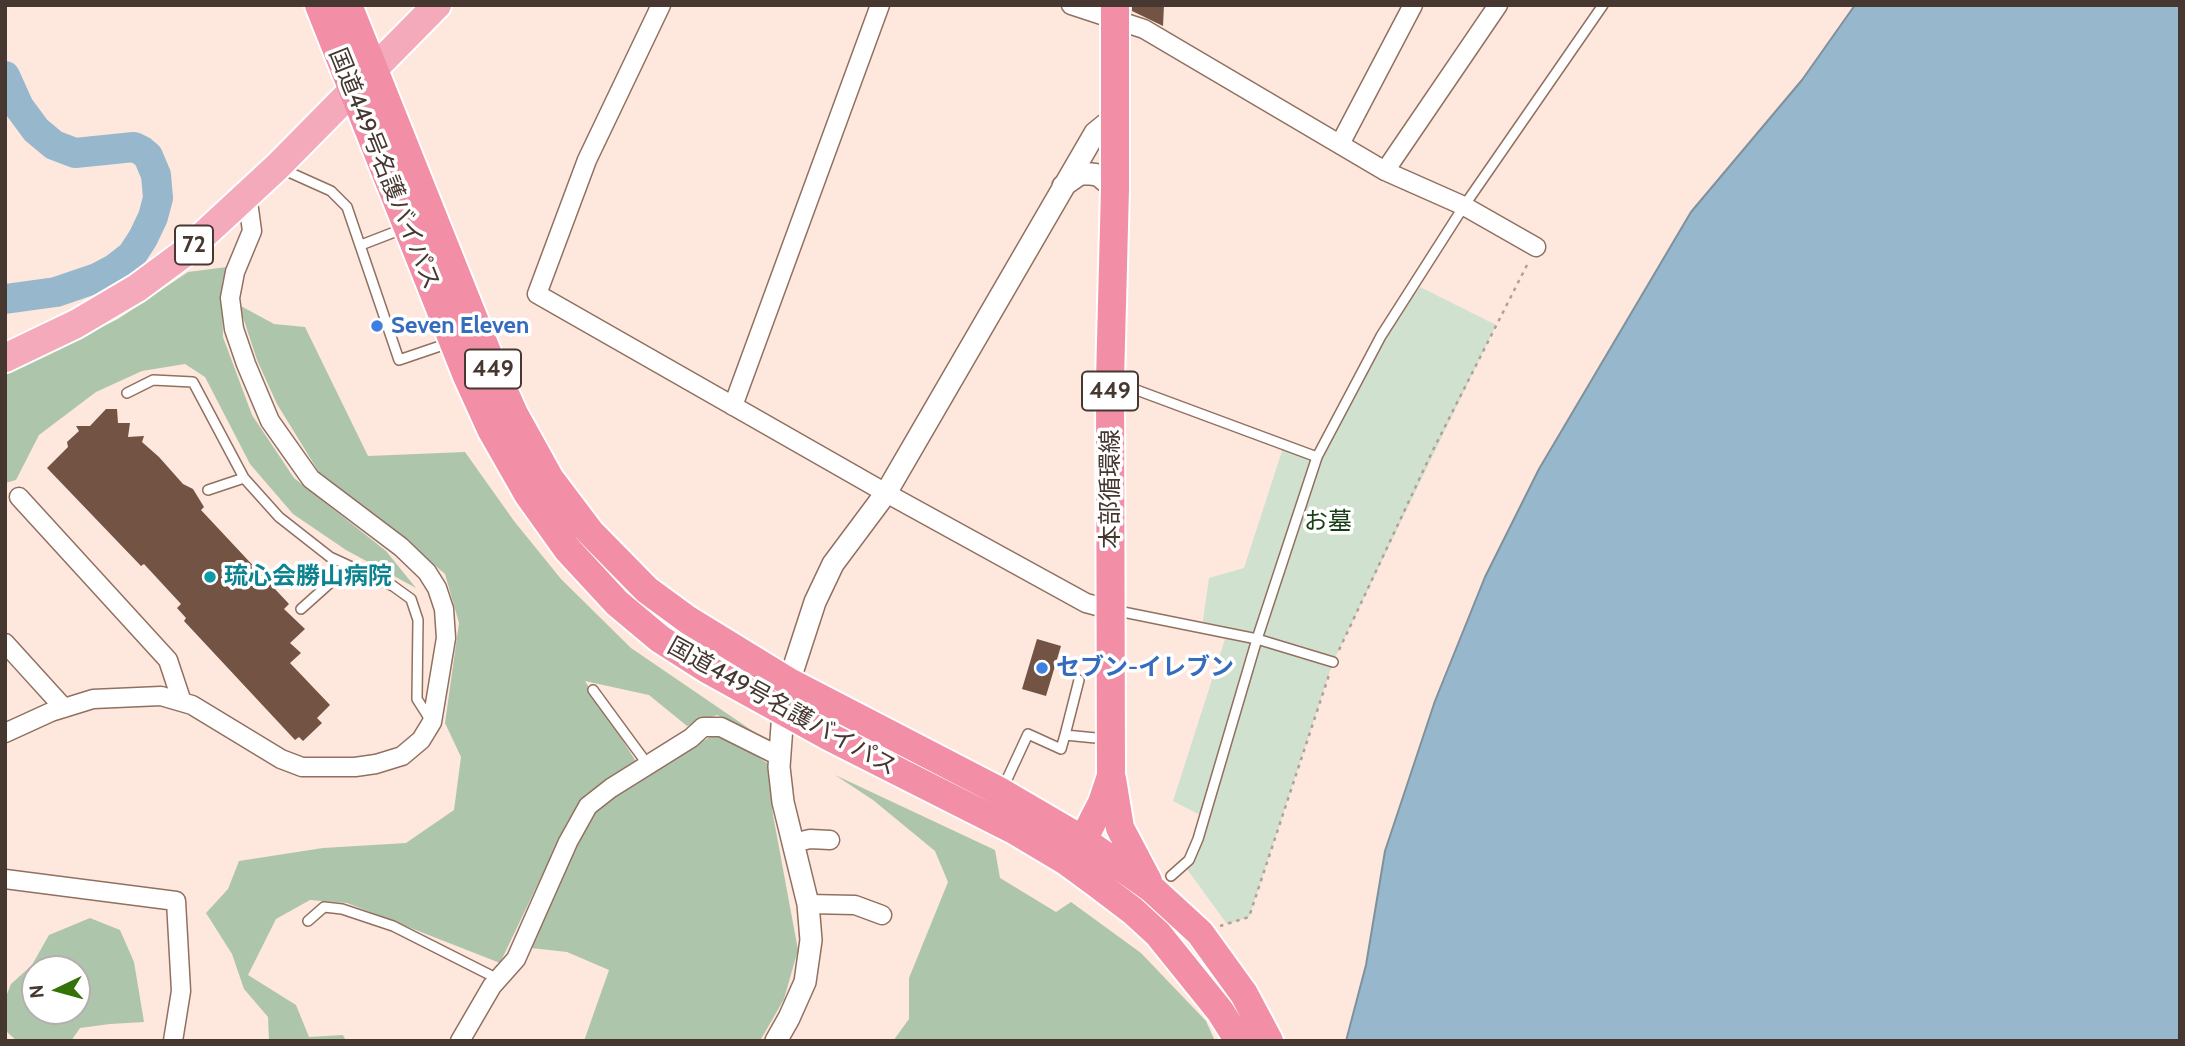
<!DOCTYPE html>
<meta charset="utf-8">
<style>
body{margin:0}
#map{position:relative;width:2185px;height:1046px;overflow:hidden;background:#fee7dd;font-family:Cabin,sans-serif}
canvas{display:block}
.frame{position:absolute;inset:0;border:7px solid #463730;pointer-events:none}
.north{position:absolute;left:21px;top:955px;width:70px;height:70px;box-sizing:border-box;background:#fff;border:2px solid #b5afac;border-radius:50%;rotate:265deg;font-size:19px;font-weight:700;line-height:28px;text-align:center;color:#463730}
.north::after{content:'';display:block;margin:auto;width:24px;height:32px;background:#357208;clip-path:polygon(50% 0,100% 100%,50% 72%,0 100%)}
</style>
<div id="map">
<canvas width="2185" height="1046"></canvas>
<div class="frame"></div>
<div class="north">N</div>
</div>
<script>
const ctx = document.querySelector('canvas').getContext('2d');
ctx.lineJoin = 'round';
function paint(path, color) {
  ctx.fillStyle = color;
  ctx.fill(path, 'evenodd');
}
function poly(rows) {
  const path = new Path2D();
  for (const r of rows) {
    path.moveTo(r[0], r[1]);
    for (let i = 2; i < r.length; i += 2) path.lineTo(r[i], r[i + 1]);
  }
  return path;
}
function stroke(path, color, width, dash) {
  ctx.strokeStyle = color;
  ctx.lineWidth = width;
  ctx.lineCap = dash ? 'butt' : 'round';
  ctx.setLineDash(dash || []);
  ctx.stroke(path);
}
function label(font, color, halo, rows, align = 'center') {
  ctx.font = font + ' Cabin,"Noto Sans JP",sans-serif';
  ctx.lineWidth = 7;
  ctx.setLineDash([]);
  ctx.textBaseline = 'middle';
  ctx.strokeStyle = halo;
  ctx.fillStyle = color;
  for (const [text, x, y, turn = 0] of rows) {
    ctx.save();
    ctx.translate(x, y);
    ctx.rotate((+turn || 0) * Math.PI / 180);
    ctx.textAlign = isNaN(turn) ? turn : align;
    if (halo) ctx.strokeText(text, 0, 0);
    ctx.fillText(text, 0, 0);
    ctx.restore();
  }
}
paint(poly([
 [1420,287,1496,325,1333,662,1249,917,1227,924,1184,865,1204,817,1173,801,1227,633,1202,627,1209,578,1244,568,1284,445,1316,457,1381,336]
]), '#d0e1cf');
paint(poly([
 [227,267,222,283,223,337,252,415,294,478,386,551,416,588,346,550,293,514,250,464,205,377,185,364,142,371,96,392,39,435,16,480,5,483,5,375,118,319,188,272],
 [239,305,274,324,305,327,368,456,465,452,514,521,561,579,631,648,757,734,717,715,687,726,649,695,585,681,637,763,586,794,568,821,500,963,347,903,310,900,276,919,248,975,296,1005,309,1037,343,1035,346,1041,269,1041,268,1017,244,989,232,954,206,913,228,889,239,861,323,848,406,843,454,810,461,757,445,723,459,623,445,574,399,534,320,474,277,404,257,360],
 [713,735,728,737,767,763,773,815,798,950,784,999,760,1041,584,1041,609,970,567,952,531,948,577,838,597,807],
 [835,775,995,850,1000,878,1056,912,1071,902,1141,953,1206,1021,1215,1041,893,1041,909,1019,909,978,948,882,935,851,873,800],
 [90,918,120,930,134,962,144,1022,110,1024,80,1028,71,1041,17,1041,7,1032,5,1023,5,999,11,984,32,965,49,935],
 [77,969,77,1011,35,1011,35,969]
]), '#adc6ab');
const water = poly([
 [1855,5,2180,5,2180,1041,1346,1041,1366,965,1385,851,1435,701,1485,577,1539,469,1691,212,1802,80,1855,5]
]);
paint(water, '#96b7cc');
stroke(water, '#7e919d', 2);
stroke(poly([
 [5,76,19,107,36,130,54,145,75,153,134,147,142,151,148,156,156,175,158,198,153,217,143,238,132,255,114,269,97,278,56,292,5,299]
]), '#96b7cc', 30);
paint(poly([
 [1132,5,1164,5,1163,26,1132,11],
 [106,409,117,409,118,423,130,423,128,437,144,436,142,442,159,457,183,484,193,489,204,507,201,510,289,604,284,609,305,629,290,643,301,653,290,663,330,705,317,718,322,723,303,741,299,737,295,740,184,621,186,618,177,608,181,604,144,564,141,566,47,468,68,447,67,442,79,431,76,426,90,426],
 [1037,639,1061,646,1046,696,1022,689]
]), '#725344');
const service = poly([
 [282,169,331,191,347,207,399,360,449,343],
 [361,245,405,228],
 [1115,382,1317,457],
 [127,393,153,380,193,382,244,478,279,517,330,557,393,586,411,599,418,620,417,699,431,721],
 [208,490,244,478],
 [301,609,349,566],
 [1113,610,1257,639,1333,662],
 [593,690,648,765],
 [1065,735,1079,680],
 [1002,790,1028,734,1061,749,1065,735,1106,739],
 [1171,876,1189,860,1198,839,1257,639,1317,457,1381,336,1464,206,1603,5],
 [308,921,324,907,342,909,393,926,498,979]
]);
const minor = poly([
 [661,5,587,160,537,294,886,493,1086,603,1112,610],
 [1071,5,1144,29,1385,171,1464,206,1536,247],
 [1340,144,1413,5],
 [1385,171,1498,5],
 [733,406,880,5],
 [19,497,168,660,182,702],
 [5,643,64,708],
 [5,733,51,712,93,699,161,696,192,705,281,759,302,767,355,767,376,764,402,756,421,740,432,722,446,638,444,609,437,588,427,572,401,547,311,479,270,421,246,364,234,329,230,298,235,272,252,231,249,209,245,199],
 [793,843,810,839,830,840],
 [5,879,176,901,181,991,173,1041],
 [808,904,855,905,882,915],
 [460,1041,492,986,516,959,568,842,588,806,611,788,691,738,703,727,721,727,779,756]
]);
const tertiary = poly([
 [1063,186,1080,174,1091,174,1098,175,1115,189],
 [776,1041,789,1018,805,982,811,940,808,904,783,802,779,767,783,712,789,682,815,602,833,564,886,493,1095,133,1116,116]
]);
const primary = poly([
 [5,358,76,324,137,288,183,254,277,167,437,5]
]);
const trunk = poly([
 [319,5,467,376,491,429,528,494,568,550,617,603,660,639,707,669,830,737,1014,830,1066,861,1096,883,1133,911,1158,934,1220,1011,1239,1041],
 [348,5,493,367,514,414,550,479,590,532,647,590,688,620,789,682,1001,792,1083,840,1151,888,1200,933,1244,994,1269,1041],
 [1112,779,1120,828,1148,881],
 [1072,854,1083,840,1102,803,1111,776,1110,380,1115,189,1115,5]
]);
stroke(service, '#917060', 12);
stroke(minor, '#917060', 21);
stroke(tertiary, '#917060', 24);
stroke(primary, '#fff', 32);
stroke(trunk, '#fff', 32);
stroke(poly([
 [1339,650,1432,452,1528,263],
 [1220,926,1249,917,1329,675]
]), '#b29f96', 2.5, [3.5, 5]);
stroke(service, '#fff', 9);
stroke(minor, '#fff', 18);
stroke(tertiary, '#fff', 21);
stroke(primary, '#f5aabc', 28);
stroke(trunk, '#f28ea6', 28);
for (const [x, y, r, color] of [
 [377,326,7,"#3f7fe0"],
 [210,577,7,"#0f9aa8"],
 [1042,668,7,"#3f7fe0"]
]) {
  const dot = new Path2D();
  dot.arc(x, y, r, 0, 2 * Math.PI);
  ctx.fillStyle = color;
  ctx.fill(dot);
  stroke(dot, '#fff', 2.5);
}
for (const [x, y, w] of [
 [194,245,38],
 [493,369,56],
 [1110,391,56]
]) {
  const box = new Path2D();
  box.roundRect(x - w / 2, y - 19.5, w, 39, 5);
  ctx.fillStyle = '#fff';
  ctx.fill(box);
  stroke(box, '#463730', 2);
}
label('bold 23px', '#463730', null, [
 ["72",194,245],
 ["449",493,369],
 ["449",1110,391]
]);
label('24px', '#463730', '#fff', [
 ["国道449号名護バイパス",384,169,68],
 ["本部循環線",1111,489,-90],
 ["国道449号名護バイパス",782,707,29]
]);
label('bold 24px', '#366cbe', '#fff', [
 ["Seven Eleven",391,326],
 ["セブン-イレブン",1056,668]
], 'left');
label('24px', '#183d17', '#fff', [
 ["お墓",1328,522]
]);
label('bold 24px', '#0d838f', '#fff', [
 ["琉心会勝山病院",224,577]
], 'left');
</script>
